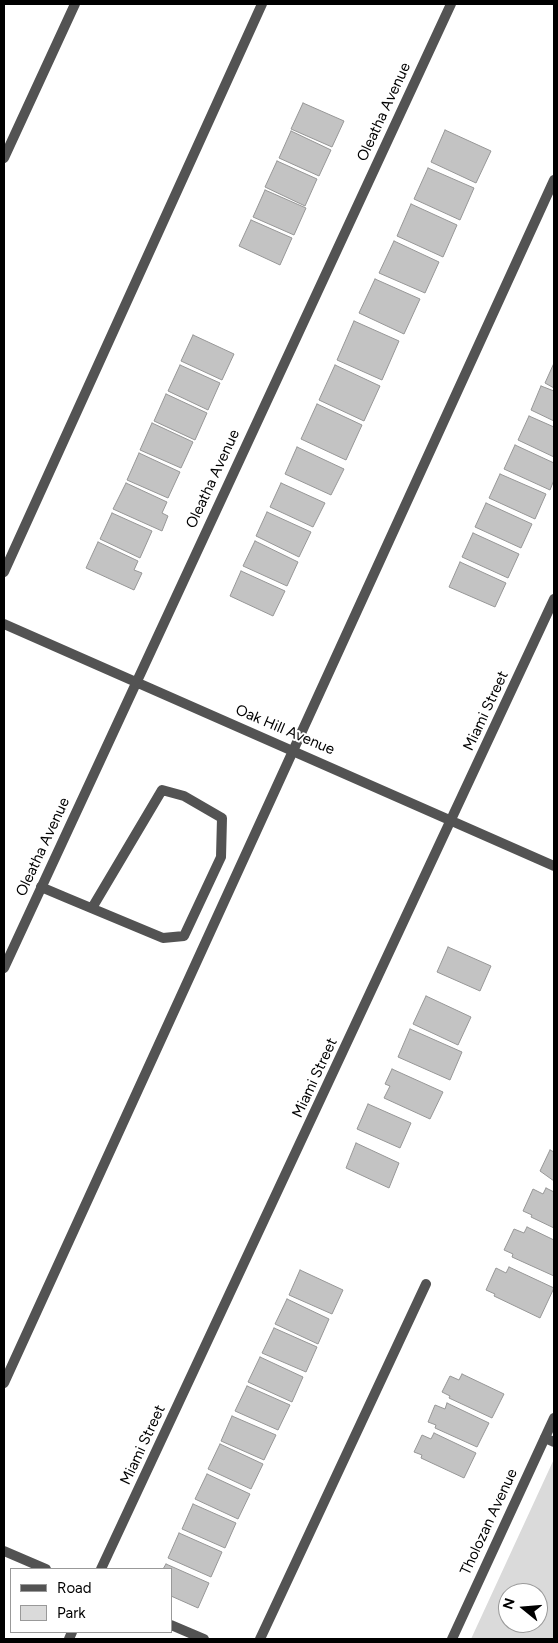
<!DOCTYPE html>
<style>
body{margin:0}
#map{position:relative;width:558px;height:1643px;overflow:hidden;background:#fff;font-family:Figtree,sans-serif}
canvas{display:block}
.frame{position:absolute;inset:0;border:5px solid #000;pointer-events:none}
.legend{position:absolute;left:10px;top:1568px;width:162px;height:65px;box-sizing:border-box;background:#fff;border:1px solid #999;margin:0;padding:6px 9px;list-style:none;font-size:15px;color:#000}
.legend li{display:flex;align-items:center;gap:10px;height:25px}
.legend b{width:25px;border:1px solid #999}
.north{position:absolute;left:498px;top:1583px;width:50px;height:50px;box-sizing:border-box;background:#fff;border:1px solid #999;border-radius:50%;rotate:287deg;font-size:14px;font-weight:700;line-height:20px;text-align:center;color:#000}
.north::after{content:'';display:block;margin:auto;width:18px;height:22px;background:#000;clip-path:polygon(50% 0,100% 100%,50% 72%,0 100%)}
</style>
<div id="map">
<canvas width="558" height="1643"></canvas>
<div class="frame"></div>
<ul class="legend">
<li><b style="height:6px;background:#535353"></b>Road</li>
<li><b style="height:14px;background:#dadada"></b>Park</li>
</ul>
<div class="north">N</div>
</div>
<script>
const ctx = document.querySelector('canvas').getContext('2d');
ctx.lineJoin = 'round';
function paint(path, color) {
  ctx.fillStyle = color;
  ctx.fill(path, 'evenodd');
}
function poly(rows) {
  const path = new Path2D();
  for (const r of rows) {
    path.moveTo(r[0], r[1]);
    for (let i = 2; i < r.length; i += 2) path.lineTo(r[i], r[i + 1]);
  }
  return path;
}
function stroke(path, color, width, dash) {
  ctx.strokeStyle = color;
  ctx.lineWidth = width;
  ctx.lineCap = dash ? 'butt' : 'round';
  ctx.setLineDash(dash || []);
  ctx.stroke(path);
}
function label(font, color, halo, rows, align = 'center') {
  ctx.font = font + ' Figtree,sans-serif';
  ctx.lineWidth = 4;
  ctx.setLineDash([]);
  ctx.textBaseline = 'middle';
  ctx.strokeStyle = halo;
  ctx.fillStyle = color;
  for (const [text, x, y, turn = 0] of rows) {
    ctx.save();
    ctx.translate(x, y);
    ctx.rotate((+turn || 0) * Math.PI / 180);
    ctx.textAlign = isNaN(turn) ? turn : align;
    if (halo) ctx.strokeText(text, 0, 0);
    ctx.fillText(text, 0, 0);
    ctx.restore();
  }
}
paint(poly([
 [554,1459,554,1639,471,1639],
 [508,1593,538,1593,538,1623,508,1623]
]), '#dadada');
const building = poly([
 [303,103,344,121,332,147,291,129,303,103],
 [445,130,491,151,476,183,431,162,445,130],
 [291,131,331,150,319,176,279,158,291,131],
 [277,161,317,179,305,206,265,187,277,161],
 [428,168,474,188,460,220,414,199,428,168],
 [265,190,306,208,294,235,253,217,265,190],
 [411,204,457,225,443,257,397,236,411,204],
 [251,220,292,238,280,265,239,246,251,220],
 [394,241,439,262,425,293,379,273,394,241],
 [375,279,420,299,404,334,359,313,375,279],
 [354,321,399,341,382,380,337,360,354,321],
 [193,335,234,354,222,380,181,361,193,335],
 [554,363,554,388,545,383,554,363],
 [180,365,220,383,208,410,168,391,180,365],
 [335,365,380,386,364,421,319,400,335,365],
 [541,386,554,391,554,421,531,410,541,386],
 [166,394,207,413,195,440,154,421,166,394],
 [317,404,362,425,346,460,301,439,317,404],
 [529,416,554,427,554,457,518,440,529,416],
 [152,423,193,442,181,468,140,450,152,423],
 [515,445,554,463,554,480,550,490,504,469,515,445],
 [297,447,344,469,331,495,285,474,297,447],
 [139,453,180,472,168,498,127,480,139,453],
 [500,474,546,494,535,519,489,498,500,474],
 [126,483,167,502,162,513,168,516,162,531,113,509,126,483],
 [281,483,325,503,313,527,270,507,281,483],
 [486,503,532,524,521,548,475,527,486,503],
 [267,512,311,532,299,557,256,536,267,512],
 [112,513,152,531,140,558,100,539,112,513],
 [473,533,519,554,508,578,462,557,473,533],
 [255,541,298,562,287,586,243,566,255,541],
 [98,542,138,561,134,570,142,573,134,590,86,568,98,542],
 [460,562,506,583,495,607,449,587,460,562],
 [241,571,285,591,273,616,230,596,241,571],
 [448,947,491,966,480,991,437,972,448,947],
 [426,996,471,1017,458,1045,413,1024,426,996],
 [410,1029,462,1052,450,1080,398,1057,410,1029],
 [392,1069,443,1092,430,1119,384,1098,390,1086,385,1084,392,1069],
 [368,1104,411,1123,400,1148,357,1129,368,1104],
 [356,1143,399,1163,389,1188,346,1168,356,1143],
 [550,1150,554,1152,554,1181,540,1171,550,1150],
 [546,1188,554,1192,554,1228,531,1217,532,1215,523,1211,533,1189,543,1194,546,1188],
 [527,1227,554,1240,554,1276,512,1257,513,1254,504,1250,514,1229,524,1233,527,1227],
 [509,1267,554,1288,540,1318,494,1296,495,1294,486,1290,496,1268,506,1273,509,1267],
 [300,1270,343,1290,332,1314,289,1295,300,1270],
 [287,1299,329,1319,318,1344,275,1324,287,1299],
 [274,1328,317,1347,306,1372,262,1353,274,1328],
 [260,1357,303,1377,292,1402,248,1382,260,1357],
 [462,1374,504,1394,492,1418,449,1398,450,1396,442,1392,450,1376,459,1380,462,1374],
 [247,1386,290,1405,278,1430,235,1411,247,1386],
 [447,1403,489,1423,477,1447,435,1428,436,1425,428,1422,435,1405,445,1409,447,1403],
 [232,1416,276,1435,264,1460,221,1441,232,1416],
 [434,1433,476,1453,464,1478,421,1458,422,1455,414,1452,422,1435,431,1439,434,1433],
 [220,1444,263,1464,251,1489,208,1469,220,1444],
 [207,1474,250,1494,238,1519,195,1499,207,1474],
 [193,1504,236,1523,225,1548,182,1529,193,1504],
 [179,1533,222,1552,211,1577,168,1558,179,1533],
 [166,1564,209,1583,198,1608,171,1596,171,1569,163,1569,166,1564]
]);
paint(building, '#c3c3c3');
stroke(building, '#979797', 1);
stroke(poly([
 [4,572,262,4],
 [41,887,67,898,163,938,184,936,221,857,222,818,184,796,162,790,92,908],
 [4,1383,554,180],
 [545,1438,554,1442],
 [69,1639,72,1632],
 [260,1639,426,1284]
]), '#535353', 10);
stroke(poly([
 [4,158,75,4],
 [4,624,554,866],
 [4,968,451,4],
 [4,1551,46,1569],
 [101,1569,554,599],
 [171,1625,204,1639],
 [452,1639,554,1418]
]), '#535353', 10);
label('15px', '#000', '#fff', [
 ["Oleatha Avenue",384,112,-65],
 ["Oleatha Avenue",213,479,-65],
 ["Miami Street",486,711,-65],
 ["Oak Hill Avenue",285,730,23],
 ["Oleatha Avenue",43,847,-65],
 ["Miami Street",315,1078,-65],
 ["Miami Street",143,1445,-65],
 ["Tholozan Avenue",489,1522,-65]
]);
</script>
